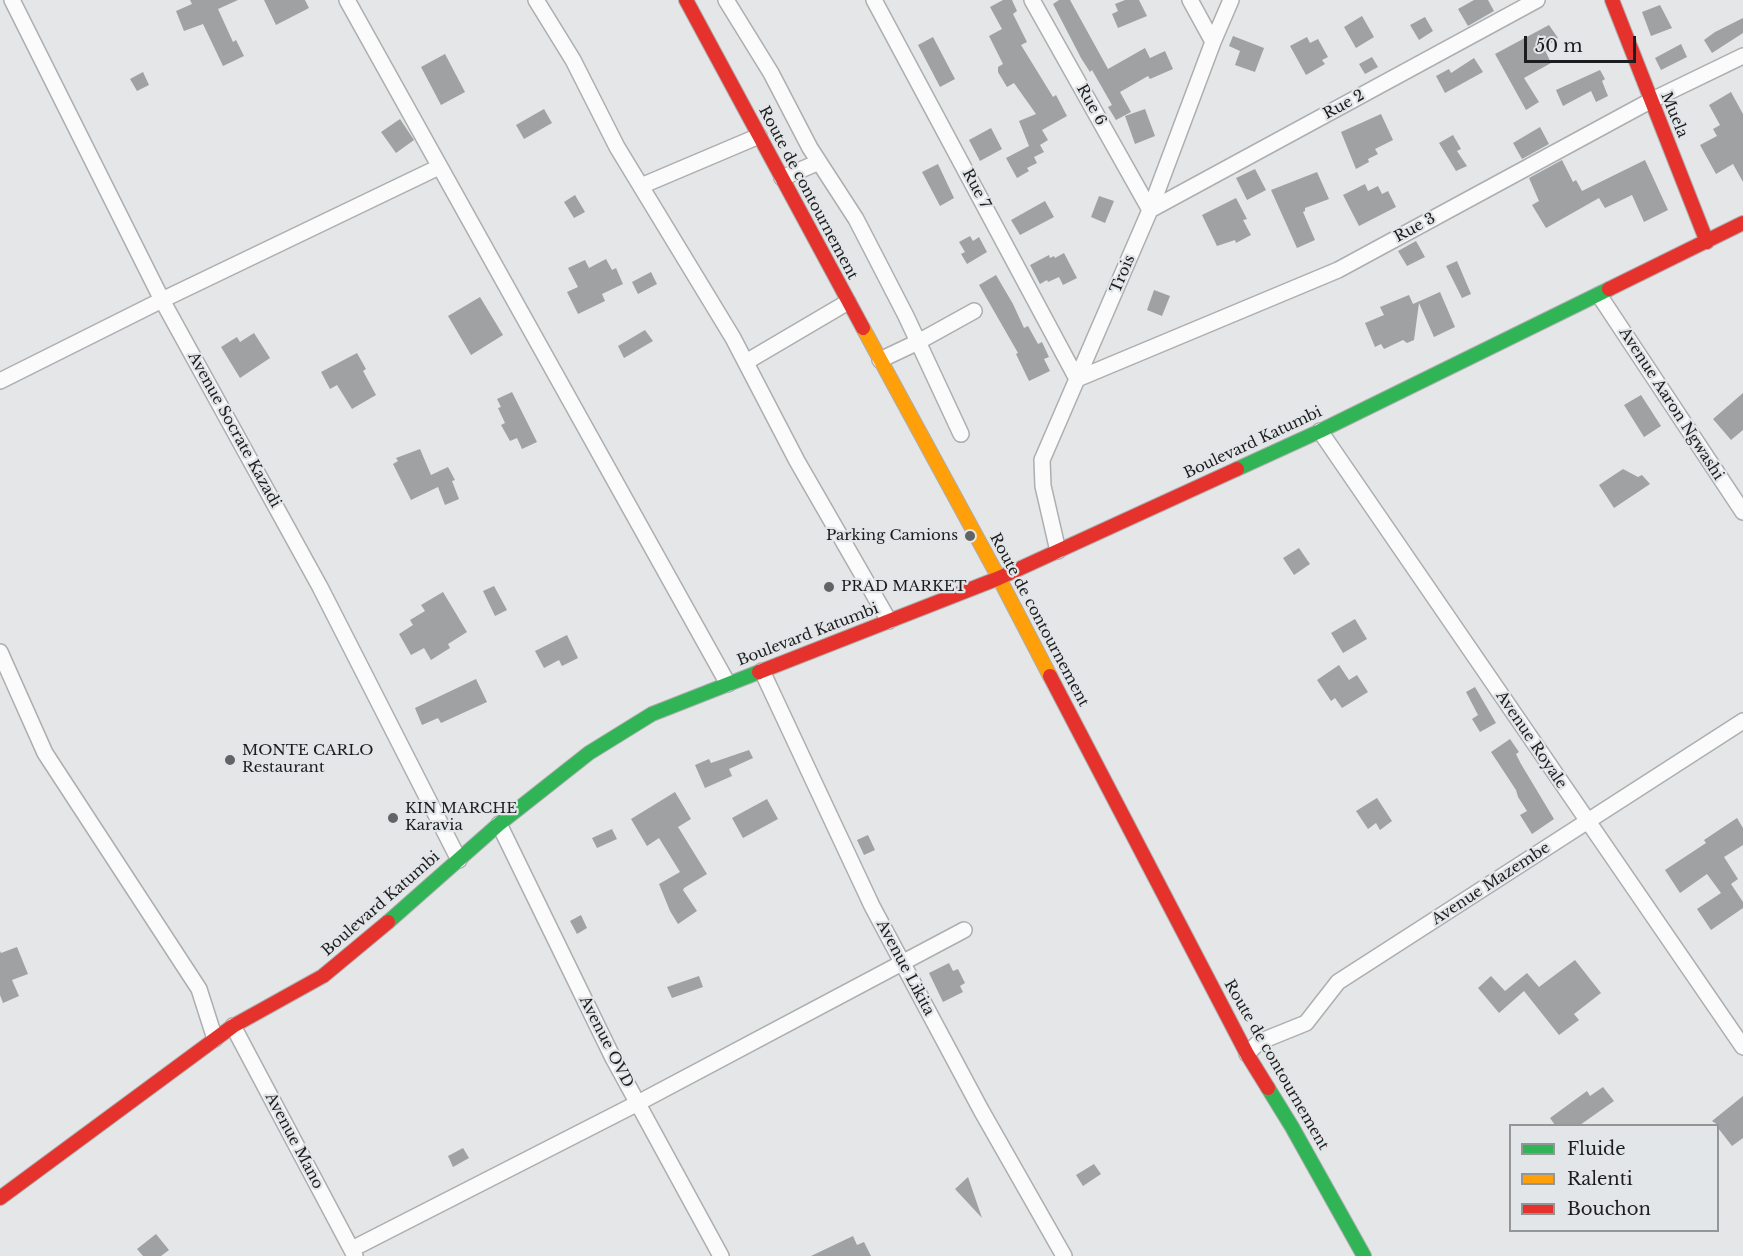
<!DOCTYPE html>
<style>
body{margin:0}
#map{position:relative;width:1743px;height:1256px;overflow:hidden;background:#e4e6e7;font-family:"Libre Baskerville",serif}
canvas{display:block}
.legend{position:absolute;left:1509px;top:1124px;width:210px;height:108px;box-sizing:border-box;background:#e3e6e8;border:2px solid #939697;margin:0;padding:8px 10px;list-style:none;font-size:18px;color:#1c1d1e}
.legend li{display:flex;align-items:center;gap:12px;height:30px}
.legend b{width:30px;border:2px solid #939697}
.scale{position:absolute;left:1524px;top:36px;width:112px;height:27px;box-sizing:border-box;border:3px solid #1c1d1e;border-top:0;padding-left:8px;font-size:18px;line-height:21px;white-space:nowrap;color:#1c1d1e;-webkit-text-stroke:4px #e3e6e8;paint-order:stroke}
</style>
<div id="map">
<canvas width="1743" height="1256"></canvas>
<ul class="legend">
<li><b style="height:8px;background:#30b455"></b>Fluide</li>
<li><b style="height:8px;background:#ff9f0a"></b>Ralenti</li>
<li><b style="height:8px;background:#e5322d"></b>Bouchon</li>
</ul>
<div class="scale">50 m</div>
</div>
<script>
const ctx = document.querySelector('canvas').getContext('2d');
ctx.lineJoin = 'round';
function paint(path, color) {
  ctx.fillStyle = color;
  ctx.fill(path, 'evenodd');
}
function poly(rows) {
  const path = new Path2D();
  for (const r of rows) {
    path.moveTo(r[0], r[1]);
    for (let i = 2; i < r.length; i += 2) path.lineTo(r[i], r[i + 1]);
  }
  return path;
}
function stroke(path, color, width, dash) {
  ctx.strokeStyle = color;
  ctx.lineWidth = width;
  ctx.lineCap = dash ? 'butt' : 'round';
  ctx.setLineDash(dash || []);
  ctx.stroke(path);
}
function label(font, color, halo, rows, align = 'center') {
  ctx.font = font + ' "Libre Baskerville",serif';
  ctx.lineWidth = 4.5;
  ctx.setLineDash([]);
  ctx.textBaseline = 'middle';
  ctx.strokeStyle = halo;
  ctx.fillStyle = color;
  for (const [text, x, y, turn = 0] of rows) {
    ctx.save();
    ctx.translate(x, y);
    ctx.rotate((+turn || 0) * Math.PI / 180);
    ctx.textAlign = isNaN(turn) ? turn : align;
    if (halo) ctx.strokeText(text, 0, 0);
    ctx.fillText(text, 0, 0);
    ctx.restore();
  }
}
paint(poly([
 [190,0,238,0,218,9,233,42,236,40,244,56,223,66,203,24,184,31,176,11,192,4],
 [264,0,305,0,309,8,276,25],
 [1003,0,1012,0,1017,11,1013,14,1027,42,1021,45,1053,97,1056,95,1067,116,1042,130,1048,140,1040,145,1044,152,1034,157,1037,163,1027,168,1029,171,1017,178,1006,158,1029,146,1019,121,1036,114,1014,83,1007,87,998,72,998,67,1003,64,989,36,1002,29,990,7],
 [1059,0,1070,0,1108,69,1145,48,1150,58,1165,51,1173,69,1150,79,1148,76,1120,92,1131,112,1116,120,1108,107,1112,105,1092,70,1090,72,1081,58,1053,4],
 [1125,0,1139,0,1147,16,1118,28,1112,14,1118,11,1115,4],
 [1474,0,1488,0,1494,11,1468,26,1458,9],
 [1660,5,1672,28,1651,36,1642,12],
 [1362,16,1374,37,1356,48,1344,27],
 [1425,17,1433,31,1419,40,1410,25],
 [1743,18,1743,33,1712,53,1704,40,1715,32],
 [1549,25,1558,38,1544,48,1551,63,1524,78,1539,102,1526,110,1495,54],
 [1233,36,1264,48,1255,72,1235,65,1240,51,1229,46],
 [933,37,955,79,940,87,918,45],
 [1307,37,1310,43,1318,39,1328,57,1322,60,1325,64,1306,75,1290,46],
 [1681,44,1687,57,1661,70,1655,58],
 [445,54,465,92,441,105,421,67],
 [1372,57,1378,67,1365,74,1359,64],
 [1474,58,1483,72,1445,93,1436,76,1449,69,1451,73],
 [1600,70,1605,79,1602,81,1608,96,1596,102,1591,91,1563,106,1556,90],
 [143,72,149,85,137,91,130,79],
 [1731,92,1743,114,1743,182,1733,164,1716,174,1700,145,1717,136,1713,129,1720,125,1709,105],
 [544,109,552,123,524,139,516,125],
 [1145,109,1155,136,1135,144,1125,116],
 [1381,114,1393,140,1375,149,1378,154,1368,159,1369,162,1356,169,1341,132],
 [400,119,414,140,396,153,381,132],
 [1540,127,1549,144,1522,159,1513,143],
 [991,128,1002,149,980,161,969,140],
 [1453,135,1461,149,1457,151,1467,166,1456,171,1439,143],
 [1562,160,1573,182,1576,180,1582,191,1645,160,1668,210,1644,222,1632,195,1605,208,1599,198,1546,228,1532,205,1539,201,1529,178],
 [938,164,954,198,940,206,922,172],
 [1255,169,1266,190,1247,200,1236,178],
 [1317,172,1329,199,1305,208,1305,211,1303,212,1315,240,1297,248,1271,190],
 [1365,184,1368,191,1378,186,1382,194,1388,191,1396,207,1359,226,1343,195],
 [575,195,585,212,574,218,564,202],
 [1099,196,1114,201,1105,223,1091,217],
 [1236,198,1247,219,1243,220,1251,235,1236,243,1235,240,1217,246,1202,215],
 [1045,201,1054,217,1020,235,1011,220],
 [970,236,973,241,979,237,987,252,967,264,961,254,965,252,959,242],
 [1416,241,1425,257,1407,266,1398,251],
 [1064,253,1077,278,1063,285,1059,277,1048,282,1047,280,1040,284,1030,265,1049,255,1050,258,1054,256,1055,258],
 [606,259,612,270,616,268,623,284,602,294,605,301,578,314,567,292,578,287,568,268,585,260,589,268],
 [1457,261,1471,294,1462,298,1446,266],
 [651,272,657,284,638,294,632,282],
 [996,275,1013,304,1024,328,1028,326,1038,344,1042,342,1049,357,1044,359,1050,371,1029,381,1016,354,1018,353,979,285],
 [1154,290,1170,296,1162,316,1147,310],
 [1440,292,1455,327,1434,337,1419,303,1414,340,1407,343,1403,340,1384,349,1381,344,1375,347,1365,323,1384,315,1380,307,1409,295,1413,304],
 [480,297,503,335,471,355,448,316],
 [645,330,653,341,624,358,618,346],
 [254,333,270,358,240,378,221,347,237,337,240,342],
 [357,353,366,369,363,371,376,395,352,409,337,385,330,389,321,372],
 [512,392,537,442,522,449,517,438,510,441,501,425,505,423,498,408,501,407,497,399],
 [1743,393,1743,430,1731,440,1713,419],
 [1641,395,1661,426,1644,437,1624,405],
 [420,449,431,475,448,467,455,480,452,481,459,499,445,505,438,487,411,500,393,464,398,461,396,458],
 [1623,469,1638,477,1642,475,1650,484,1614,508,1599,485],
 [1299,548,1310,564,1294,575,1283,558],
 [494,586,507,610,495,616,483,591],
 [443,592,467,632,448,644,450,648,431,660,424,648,411,655,399,634,413,625,410,620,425,611,421,605],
 [1355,619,1367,639,1343,653,1331,633],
 [567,635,578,658,562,666,559,660,544,668,535,651],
 [1339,665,1349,680,1357,675,1368,692,1342,708,1335,698,1331,701,1317,680],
 [476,679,487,702,441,723,438,718,422,725,415,708],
 [1475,687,1496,723,1480,732,1472,719,1478,715,1466,692],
 [1510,739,1519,752,1516,754,1521,764,1554,819,1532,834,1520,815,1527,811,1518,797,1516,790,1491,752],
 [749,750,753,758,729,769,732,776,705,788,695,765,709,759,711,763],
 [675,792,691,819,678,827,707,874,684,888,683,890,697,911,678,924,670,911,659,884,680,872,659,838,647,846,631,819],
 [1377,798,1392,821,1380,830,1376,823,1368,829,1356,811],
 [767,799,778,819,743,838,732,818],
 [1737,818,1743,828,1743,845,1724,857,1738,879,1731,884,1743,902,1743,908,1711,930,1697,909,1721,893,1707,874,1680,893,1665,870,1706,843,1704,840],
 [612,829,617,839,597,848,592,838],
 [868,835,875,850,864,855,857,840],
 [581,915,587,928,577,934,570,921],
 [17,947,28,974,12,980,19,996,3,1003,0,995,0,951,1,953],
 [1575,960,1601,993,1574,1014,1579,1020,1559,1035,1524,991,1499,1013,1478,988,1491,976,1505,991,1527,973,1539,987],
 [949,963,953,971,958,969,965,983,960,986,963,992,943,1002,929,973],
 [699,976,703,987,672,998,667,987],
 [1603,1087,1614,1101,1580,1125,1555,1125,1550,1118,1587,1091,1590,1096],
 [1743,1096,1743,1138,1732,1146,1718,1128,1718,1125,1712,1121],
 [463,1148,469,1158,453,1167,448,1156],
 [1094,1164,1101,1174,1083,1186,1076,1175],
 [968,1177,982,1218,955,1189],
 [156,1234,169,1250,161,1256,143,1256,137,1249],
 [853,1236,857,1245,864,1242,871,1256,811,1256]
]), '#9fa1a2');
const street = poly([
 [12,0,162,300,320,587,459,860],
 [347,0,728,684],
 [536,0,573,60,617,147,733,338,797,461,889,621],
 [726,0,771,73,810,148,856,219,906,316,961,434],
 [874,0,1077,379,1338,270,1650,101,1743,56],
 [1032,0,1150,210,1537,0],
 [1190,0,1213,42],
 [782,178,819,162],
 [641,186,759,136],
 [1599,295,1743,512],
 [880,360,918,342,974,311],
 [746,362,848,302],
 [0,381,162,300,439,167],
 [1320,431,1743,1047],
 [1058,551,1043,486,1042,460,1150,210,1213,42,1231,0],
 [0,652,45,753,199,989,215,1039],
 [762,671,872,906,981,1110,1064,1256],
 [499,824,613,1058,721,1256],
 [233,1026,355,1256],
 [1247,1054,1259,1042,1306,1023,1338,982,1743,721],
 [352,1249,638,1103,964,930]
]);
const fast = poly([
 [1237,469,1320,431,1609,289],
 [388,922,499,824,589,753,652,714,759,672],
 [1268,1088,1292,1127,1364,1256]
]);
const slow = poly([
 [863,328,999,578,1050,676]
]);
const jam = poly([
 [686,0,863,328],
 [1612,0,1707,242],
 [1609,289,1743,223],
 [759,672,999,578,1237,469],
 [1050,676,1247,1054,1268,1088],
 [0,1198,233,1026,323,976,388,922]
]);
stroke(street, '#adaeaf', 18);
stroke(fast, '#adaeaf', 16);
stroke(slow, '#adaeaf', 16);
stroke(jam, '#adaeaf', 16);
stroke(street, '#fbfbfb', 15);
stroke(fast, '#30b455', 14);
stroke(slow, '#ff9f0a', 14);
stroke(jam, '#e5322d', 14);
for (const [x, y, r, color] of [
 [970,536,6,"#626364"],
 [829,587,6,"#626364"],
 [230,760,6,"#626364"],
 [393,818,6,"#626364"]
]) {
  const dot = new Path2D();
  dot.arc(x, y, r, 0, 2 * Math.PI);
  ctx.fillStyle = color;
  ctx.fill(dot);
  stroke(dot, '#e3e6e8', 2);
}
label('15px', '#1c1d1e', '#e3e6e8', [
 ["Rue 6",1091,105,61],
 ["Rue 2",1344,105,-29],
 ["Muela",1674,115,68],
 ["Rue 7",976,189,62],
 ["Route de contournement",808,193,62],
 ["Rue 3",1415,228,-29],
 ["Trois",1123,274,-67],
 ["Avenue Aaron Ngwashi",1671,404,57],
 ["Avenue Socrate Kazadi",234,430,61],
 ["Boulevard Katumbi",1253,443,-25],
 ["Route de contournement",1039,620,62],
 ["Boulevard Katumbi",808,635,-21],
 ["Avenue Royale",1531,740,56],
 ["Avenue Mazembe",1491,884,-33],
 ["Boulevard Katumbi",381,904,-41],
 ["Avenue Likita",905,968,62],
 ["Avenue OVD",606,1042,63],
 ["Route de contournement",1276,1065,60],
 ["Avenue Mano",294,1141,62]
]);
label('15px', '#1c1d1e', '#e3e6e8', [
 ["Parking Camions",958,536,"right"],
 ["PRAD MARKET",841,587],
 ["MONTE CARLO",242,751],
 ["Restaurant",242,768],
 ["KIN MARCHE",405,809],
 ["Karavia",405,826]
], 'left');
</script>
